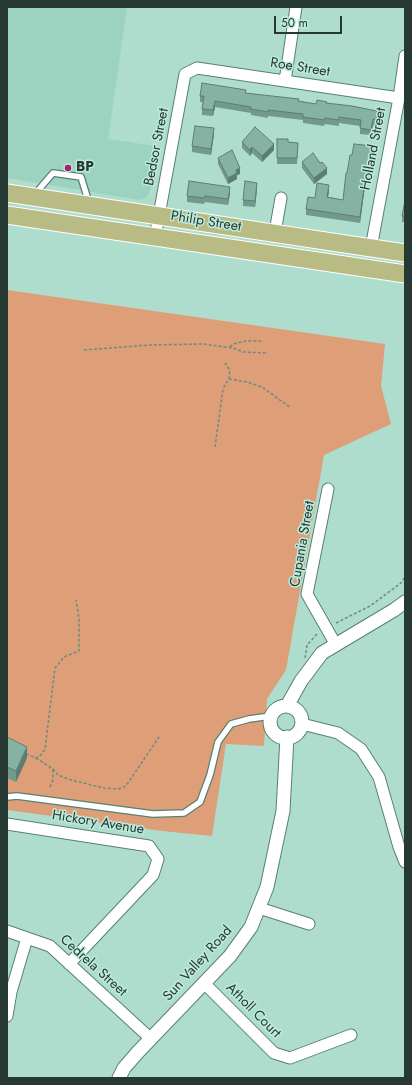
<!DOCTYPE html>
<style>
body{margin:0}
#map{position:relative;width:412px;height:1085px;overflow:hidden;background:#afddcd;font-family:Jost,sans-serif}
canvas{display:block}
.frame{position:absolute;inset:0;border:8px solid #273933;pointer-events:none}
.scale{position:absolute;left:274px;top:16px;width:68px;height:18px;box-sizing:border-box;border:2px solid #273933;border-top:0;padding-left:5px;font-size:12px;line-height:14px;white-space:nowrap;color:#273933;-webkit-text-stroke:3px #bceada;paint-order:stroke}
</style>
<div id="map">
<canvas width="412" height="1085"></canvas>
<div class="frame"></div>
<div class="scale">50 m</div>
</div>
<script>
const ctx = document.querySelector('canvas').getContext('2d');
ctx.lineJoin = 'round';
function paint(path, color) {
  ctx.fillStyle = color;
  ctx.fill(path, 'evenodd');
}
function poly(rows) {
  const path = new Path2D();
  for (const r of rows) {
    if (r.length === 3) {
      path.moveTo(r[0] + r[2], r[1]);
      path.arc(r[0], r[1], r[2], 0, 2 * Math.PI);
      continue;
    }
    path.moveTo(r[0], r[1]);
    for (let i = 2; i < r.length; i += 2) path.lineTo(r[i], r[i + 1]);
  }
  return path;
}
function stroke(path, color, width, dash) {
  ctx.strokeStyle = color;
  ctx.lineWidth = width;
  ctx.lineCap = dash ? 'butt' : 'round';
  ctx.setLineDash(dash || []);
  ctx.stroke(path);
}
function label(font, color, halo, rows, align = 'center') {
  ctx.font = font + ' Jost,sans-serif';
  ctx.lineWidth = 3;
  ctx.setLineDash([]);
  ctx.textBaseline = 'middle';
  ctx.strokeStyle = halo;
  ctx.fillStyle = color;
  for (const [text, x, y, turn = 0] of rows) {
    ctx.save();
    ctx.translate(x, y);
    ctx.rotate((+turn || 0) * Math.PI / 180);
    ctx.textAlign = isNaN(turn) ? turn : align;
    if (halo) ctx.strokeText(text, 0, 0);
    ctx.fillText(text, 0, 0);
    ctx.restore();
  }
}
paint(poly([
 [7,7,127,7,108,139,156,146,152,186,147,197,140,200,7,178]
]), '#9cd3c0');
paint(poly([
 [7,290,385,344,381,386,391,424,324,455,286,670,267,699,264,746,226,744,212,836,162,831,7,810]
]), '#de9e78');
const service = poly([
 [35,194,53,173,81,177,89,203],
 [7,797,17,796,153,814,184,813,200,802,210,775,218,742,231,724,249,719,271,716]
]);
const minor = poly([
 [285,81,296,7],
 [275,232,281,198],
 [155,237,185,74,197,68,399,98],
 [371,248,399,98,405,56],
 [328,489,307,594,336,645],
 [302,724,338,733,361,749,379,777,399,847,405,862],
 [7,824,149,846,158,859,153,875,69,964],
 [259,908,309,924],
 [7,931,50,946,150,1038],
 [204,983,274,1053,290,1058,351,1035],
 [7,1016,11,992,27,938]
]);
const tertiary = poly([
 [287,706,301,681,322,653,394,610,405,602],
 [286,722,16],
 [119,1078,124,1068,138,1052,230,956,251,927,267,887,283,811,287,737]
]);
const primary = poly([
 [7,193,405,253],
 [7,215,405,274]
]);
stroke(service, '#568173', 8);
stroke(minor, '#568173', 13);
stroke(tertiary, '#568173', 15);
stroke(primary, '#fff', 19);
stroke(poly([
 [230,347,233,344,246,341,263,341],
 [84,350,150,345,203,344,233,348,243,352,268,353],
 [229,379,247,382,262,387,291,408],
 [215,447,223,389,230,376,229,369,225,363],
 [336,623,370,606,401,583,405,577],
 [305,658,307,645,317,634],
 [26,754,36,758,41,755,45,749,55,668,60,662,64,657,79,651,79,619,76,600],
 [36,758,53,769,58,775,71,780,104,788,118,789,124,787,128,783,159,737],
 [50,787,53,780,53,769]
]), '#6c8c81', 1.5, [3, 2]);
stroke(service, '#fff', 5.5);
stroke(minor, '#fff', 11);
stroke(tertiary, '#fff', 13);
stroke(primary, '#b9bb84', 17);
paint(poly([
 [246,93,299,101,316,104,327,103,377,117,376,126,373,125,371,135,360,134,360,126,339,123,339,126,325,124,324,126,303,123,303,120,268,116,268,118,251,115,251,113,215,107,213,116,202,115,202,109,203,102,200,102,200,96],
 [214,134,211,155,192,152,192,146],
 [277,139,288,142,298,143,297,164,277,164],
 [242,142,274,150,262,162,252,153,250,156,242,148],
 [373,146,373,166,369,167,369,171,367,171,360,223,306,215,306,209,315,198,329,191,328,197,343,200,347,173,352,155],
 [218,158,240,174,237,175,237,179,228,184,218,164],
 [302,162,320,163,327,174,314,184,302,168],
 [257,189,255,207,243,206,243,200],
 [230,193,228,205,205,202,204,204,187,202,187,196],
 [405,201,405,222,402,222,402,216],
 [7,737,27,758,16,782,7,778]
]), '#72998c');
paint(poly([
 [215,101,215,107,213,116,213,110],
 [373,119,373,125,371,135,371,130],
 [214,128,214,134,211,155,211,149],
 [274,144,274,150,262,162,262,156],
 [252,147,252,153,250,156,250,150],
 [367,165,367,171,360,223,360,217],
 [240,168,240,174,237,175,237,179,228,184,228,178,236,170],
 [327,168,327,174,314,184,314,178],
 [257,183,257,189,255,207,255,201],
 [329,185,329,191,327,203,327,197],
 [230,187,230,193,228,205,228,199],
 [27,747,27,758,16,782,16,771]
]), '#5d7d72');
const building = poly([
 [202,83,246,90,245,93,299,99,298,101,316,104,317,100,327,102,326,103,352,106,377,111,376,120,373,119,371,130,360,128,361,120,339,117,339,120,325,118,324,120,303,117,303,114,268,110,268,112,251,109,251,107,215,101,213,110,202,109,204,96,200,96,202,83],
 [195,126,214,128,211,149,192,146,195,126],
 [255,127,274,144,262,156,252,147,250,150,242,142,255,127],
 [277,139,288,139,288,142,298,143,297,158,277,158,277,139],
 [354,144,373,146,373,160,369,161,369,165,367,165,360,217,306,209,308,197,315,198,317,183,329,185,327,197,343,200,346,173,347,173,350,155,352,155,354,144],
 [232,150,240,168,236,170,237,173,228,178,218,158,232,150],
 [313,153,320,163,322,162,327,168,314,178,302,162,313,153],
 [189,181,230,187,228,199,205,196,204,198,187,196,189,181],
 [245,181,257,183,255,201,243,200,245,181],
 [405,201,405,216,402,216,405,201],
 [7,737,27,747,16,771,7,767,7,737]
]);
paint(building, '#85b2a3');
stroke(building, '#5d7d72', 1);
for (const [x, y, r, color] of [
 [68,168,4,"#a6216d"]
]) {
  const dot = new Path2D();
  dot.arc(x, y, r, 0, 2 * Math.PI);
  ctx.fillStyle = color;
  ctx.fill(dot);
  stroke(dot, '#bceada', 1.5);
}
label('14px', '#273933', '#bceada', [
 ["Roe Street",300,68,9],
 ["Bedsor Street",157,147,-79],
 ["Holland Street",374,149,-79],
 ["Philip Street",206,222,9],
 ["Cupania Street",303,544,-80],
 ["Hickory Avenue",98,823,9],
 ["Sun Valley Road",198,964,-48],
 ["Cedrela Street",93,966,42],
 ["Atholl Court",253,1011,45]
]);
label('bold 14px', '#273933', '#bceada', [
 ["BP",76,168]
], 'left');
</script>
